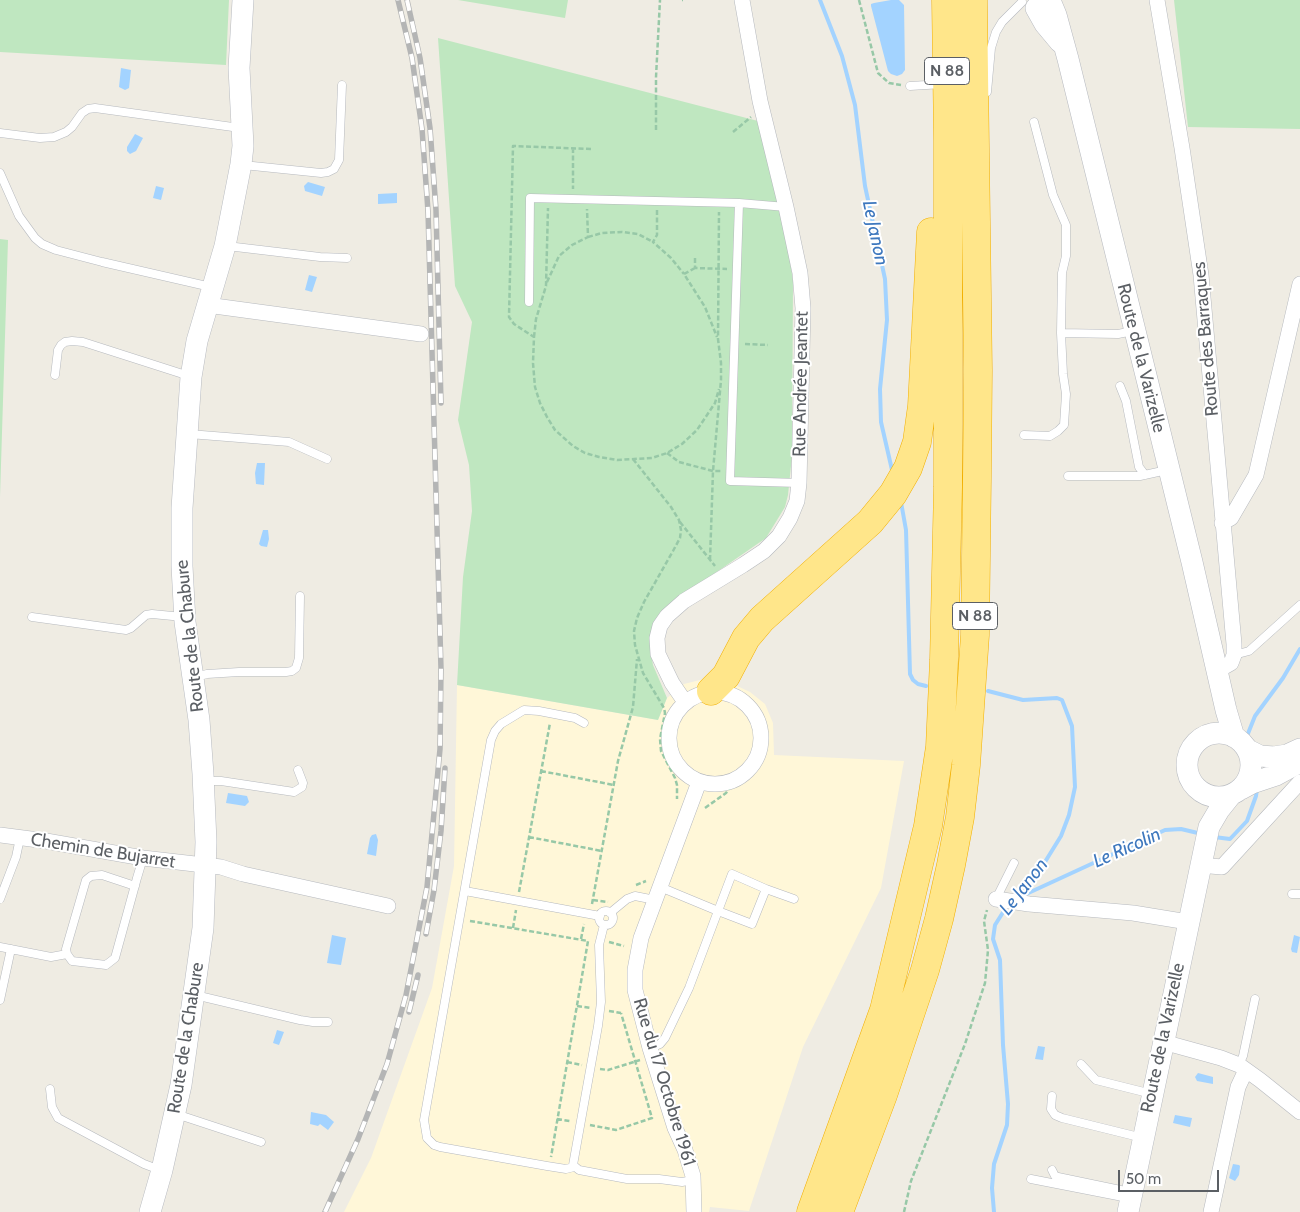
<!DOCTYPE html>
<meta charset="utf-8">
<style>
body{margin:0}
#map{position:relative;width:1300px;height:1212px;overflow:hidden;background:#efece3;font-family:Cabin,sans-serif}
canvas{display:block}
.scale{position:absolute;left:1118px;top:1170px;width:101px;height:22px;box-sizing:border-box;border:2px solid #5b5f64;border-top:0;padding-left:6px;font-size:15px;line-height:18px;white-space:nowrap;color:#5b5f64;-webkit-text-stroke:4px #fff;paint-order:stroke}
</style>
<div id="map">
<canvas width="1300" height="1212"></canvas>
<div class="scale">50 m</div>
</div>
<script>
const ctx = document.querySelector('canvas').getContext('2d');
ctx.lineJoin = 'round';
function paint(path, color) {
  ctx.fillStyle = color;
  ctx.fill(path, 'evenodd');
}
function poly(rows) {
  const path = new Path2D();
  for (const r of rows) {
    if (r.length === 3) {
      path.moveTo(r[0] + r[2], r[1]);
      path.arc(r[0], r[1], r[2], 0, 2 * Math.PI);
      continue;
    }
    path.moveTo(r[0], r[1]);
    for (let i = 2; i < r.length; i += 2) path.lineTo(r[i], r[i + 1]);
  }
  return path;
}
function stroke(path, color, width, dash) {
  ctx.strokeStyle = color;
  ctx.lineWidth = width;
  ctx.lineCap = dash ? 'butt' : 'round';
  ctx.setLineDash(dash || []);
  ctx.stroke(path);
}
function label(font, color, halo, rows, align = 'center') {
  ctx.font = font + ' Cabin,sans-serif';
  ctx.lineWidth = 4;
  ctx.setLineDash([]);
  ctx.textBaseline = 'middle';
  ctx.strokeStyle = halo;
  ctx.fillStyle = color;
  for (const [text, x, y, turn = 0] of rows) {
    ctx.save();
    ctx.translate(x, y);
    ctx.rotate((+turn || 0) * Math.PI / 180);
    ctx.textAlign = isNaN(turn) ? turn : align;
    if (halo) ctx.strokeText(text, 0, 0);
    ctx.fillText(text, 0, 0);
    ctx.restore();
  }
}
paint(poly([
 [716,676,750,692,765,704,773,723,774,755,904,761,881,888,803,1047,749,1211,710,1207,709,1212,344,1212,371,1158,432,988,454,866,457,685,658,720,667,698,684,684]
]), '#fff7d8');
paint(poly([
 [0,0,229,0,226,65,0,52],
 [458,0,568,0,565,18],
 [1174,0,1300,0,1300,129,1188,127],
 [438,38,758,121,783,212,793,281,792,456,788,495,785,507,766,538,679,598,652,631,650,647,653,665,667,698,658,720,457,685,463,577,472,511,469,465,458,420,472,322,455,286],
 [0,239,8,240,0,497]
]), '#bfe7c0');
paint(poly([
 [891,0,899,0,904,5,905,70,902,74,897,76,891,74,888,71,871,6,871,4,874,3],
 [121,68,131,70,129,88,125,90,119,87],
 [135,134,143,138,136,151,130,154,127,151,127,147],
 [308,182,325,187,322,196,305,191,304,186],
 [156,186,164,188,161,200,153,198],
 [397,193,397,203,378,204,378,194],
 [309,275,317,277,312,292,305,290],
 [257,463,265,463,264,485,256,484,255,473],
 [263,530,268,530,269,539,267,547,261,546,259,544],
 [228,793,247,796,249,802,245,806,226,803],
 [376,834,378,840,376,856,367,854,370,838,372,835],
 [332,935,346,938,341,965,327,963],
 [1294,935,1300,937,1297,953,1292,952,1291,949],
 [277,1030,284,1032,279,1045,273,1043],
 [1038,1046,1045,1047,1043,1060,1035,1059],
 [1198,1073,1213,1077,1213,1084,1197,1081,1195,1077],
 [311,1112,326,1115,334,1122,328,1130,320,1124,318,1126,310,1124],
 [1175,1115,1192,1118,1190,1127,1173,1123],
 [1233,1164,1239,1165,1240,1166,1239,1175,1235,1181,1229,1178]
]), '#a3d3ff');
stroke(poly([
 [820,0,842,56,855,105,865,186,885,279,887,320,880,389,881,422,892,470],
 [901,502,906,530,910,674,913,680,918,684,926,686],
 [988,691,1023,700,1057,698,1062,700,1072,726,1075,787,1069,815,1061,836,1032,883,1019,897],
 [1246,744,1245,741,1255,716,1283,678,1300,649],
 [1251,760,1256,775],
 [1214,837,1230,839,1247,821,1256,796,1257,789],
 [1024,895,1165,830,1181,829,1202,834],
 [994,1212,992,1188,994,1164,1007,1125,1008,1104,1003,1045,1000,960,993,939,995,925,1007,906]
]), '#a3d3ff', 4);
const lane = poly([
 [910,86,943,84],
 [987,92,991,48,996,32,1002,22,1022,2],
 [1034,122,1053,195,1066,225,1066,256,1062,273,1061,333,1118,334,1133,331],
 [0,133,40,138,54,137,66,132,72,127,82,113,88,109,95,108,240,128],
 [243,165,321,173,328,172,334,169,339,160,342,85],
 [0,173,19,216,35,238,42,244,56,250,102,262,211,287],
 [786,207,739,203,730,481,799,483],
 [227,246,320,257,347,258],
 [529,302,530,198,739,203],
 [55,375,58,350,61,345,65,342,72,341,83,342,189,376],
 [1120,386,1126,401,1139,467,1145,475],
 [189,434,289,442,327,459],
 [1024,435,1050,436,1058,431,1064,425,1066,394,1063,374,1061,333],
 [1068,476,1140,476,1167,470],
 [32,617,126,630,131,628,146,615,152,614,183,617],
 [1234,655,1249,651,1300,605],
 [195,677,207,674,239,672,286,672,292,671,296,668,299,658,300,596],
 [205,781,221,781,294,792,302,787,303,783,298,770],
 [135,886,102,875,91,876,86,880,66,949,67,954,72,961,106,965,115,958,137,878,143,858],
 [766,889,794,899],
 [465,891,600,916],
 [1292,894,1300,894],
 [0,899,16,857,20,838],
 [996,899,1014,863],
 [606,918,7],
 [610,913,627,899,635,896,655,900],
 [604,925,599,945,601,1002,598,1026,573,1165,579,1170,627,1179,659,1179,682,1182,693,1180],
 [0,947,51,957,67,954],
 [195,995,300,1020,313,1022,328,1022],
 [0,1000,11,949],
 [650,1048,660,1044,665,1038,689,988,718,911,732,874,766,889,752,924,718,911,660,887],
 [1081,1064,1096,1080,1152,1094],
 [1239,1065,1243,1056,1255,999],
 [50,1089,52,1107,58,1118,144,1164,160,1170],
 [1052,1096,1051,1109,1055,1115,1062,1118,1143,1138],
 [176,1114,261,1142],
 [574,1167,566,1169,547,1166,440,1147,434,1145,427,1138,424,1120,491,740,495,731,501,724,524,710,539,711,575,718,584,723],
 [1052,1170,1055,1176,1058,1177,1130,1192],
 [1031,1179,1128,1198]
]);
const street = poly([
 [1157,0,1182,148,1201,275,1234,644,1234,655,1231,663,1224,667,1216,669],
 [207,305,421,334],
 [1222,523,1231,518,1256,475,1300,284],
 [715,738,46],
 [685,702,672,683,658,654,657,638,660,626,667,616,684,601,743,565,764,551,779,536,790,518,797,501,799,483,803,308,800,273,786,207,760,101,742,0],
 [0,835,46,841,143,858,221,867,243,874,388,906],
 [1199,865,1222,867,1300,782],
 [996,899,1029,904,1133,913,1188,922],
 [1163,1042,1221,1058,1239,1065,1260,1080,1300,1112],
 [694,1212,693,1176,685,1150,675,1128,650,1048,635,990,635,970,641,938,699,782],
 [1211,1212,1238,1087,1246,1070]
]);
const secondary = poly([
 [1051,3,1056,15,1068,59,1192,562,1226,710,1234,737],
 [1036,8,1045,24,1060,42],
 [1219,765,32],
 [1248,750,1260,756,1274,757,1287,755,1300,749],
 [1241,789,1252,783,1276,775,1300,762],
 [150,1212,162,1170,181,1085,203,928,206,842,203,774,199,720,185,622,182,566,182,508,191,377,197,341,225,246,241,164,243,146,239,68,243,0],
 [1128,1212,1209,827,1219,810,1231,795]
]);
const highway = poly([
 [711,691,726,676,746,638,762,619,870,522,893,494,908,468,917,442,922,406,931,232],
 [811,1212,884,1010,928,826,940,747,944,660,948,487,948,141,946,0],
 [839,1212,883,1095,925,970,939,919,951,865,960,817,966,765,975,635,977,478,978,370,973,0]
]);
stroke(lane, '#b6b9be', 9);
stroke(street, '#b6b9be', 16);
stroke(secondary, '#b7bac0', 22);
stroke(highway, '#f2af00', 29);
stroke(poly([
 [682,0,683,0],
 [859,0,878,73,889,83,901,85],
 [656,130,656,77,660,0],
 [733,132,751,117],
 [573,148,573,189],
 [591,149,513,146,509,317,514,324,534,337,533,363,535,387,540,403,547,417,555,430,573,446,585,453,599,457,617,460,652,458,667,453,682,444,697,430,715,403,719,389],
 [657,210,657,235,653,242,671,258,684,274],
 [588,237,602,233,622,232,638,234,653,242],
 [695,258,695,268,727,269],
 [695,268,684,274,705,307,717,337],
 [547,282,559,256,572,245,588,237,587,209],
 [534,337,536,319,546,286,548,208],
 [745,344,768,345],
 [667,453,679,462,713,471,721,471],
 [633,459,671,507,679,520,681,530,680,538,673,551,644,602,637,618,634,631,635,645,643,673,664,708,665,713,660,739,661,751,675,778,677,785,677,799],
 [680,522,715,566],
 [710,560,713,471,721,380,721,363,718,339,719,212],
 [541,771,614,785],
 [705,808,726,793,730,787,729,782],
 [529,837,602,851],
 [636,885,646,881],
 [519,892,550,723],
 [593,900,608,902],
 [592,904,618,761,633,707,637,659],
 [470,921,588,941,551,1157],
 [513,928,516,910],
 [581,939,584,924],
 [609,942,624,946],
 [577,1006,591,1008],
 [609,1011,621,1013],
 [567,1062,582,1065],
 [600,1069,608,1070,640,1060],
 [557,1119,570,1121],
 [590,1125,616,1130,652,1118,621,1013],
 [904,1212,911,1181,965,1044,985,983,988,950,984,921,987,910]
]), '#97c8a7', 2.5, [5, 2.5]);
stroke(lane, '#fff', 8);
stroke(street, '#fff', 15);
stroke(secondary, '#fff', 21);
stroke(highway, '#ffe68a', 28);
const rail = poly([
 [407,0,420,58,430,128,436,210,441,403],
 [426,934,434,890,441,831,445,768],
 [409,1012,418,975],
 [325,1212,358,1139,387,1064,406,995,427,887,440,749,441,669,428,211,422,129,412,58,398,0]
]);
stroke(rail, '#b4b5b5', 5.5);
stroke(rail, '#fff', 4, [11]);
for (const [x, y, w] of [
 [947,71,45],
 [975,616,45]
]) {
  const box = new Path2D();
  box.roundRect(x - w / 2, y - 13.5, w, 27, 4);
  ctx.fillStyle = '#fff';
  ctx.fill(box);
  stroke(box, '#5b5f64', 1);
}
label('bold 16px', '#5b5f64', null, [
 ["N 88",947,71],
 ["N 88",975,616]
]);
label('18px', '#5b5f64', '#fff', [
 ["Route des Barraques",1206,339,-95],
 ["Route de la Varizelle",1141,358,76],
 ["Rue Andrée Jeantet",801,384,-89],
 ["Route de la Chabure",190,636,-96],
 ["Chemin de Bujarret",103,851,9],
 ["Route de la Chabure",186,1038,-81],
 ["Route de la Varizelle",1163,1038,-78],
 ["Rue du 17 Octobre 1961",664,1082,73]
]);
label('italic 19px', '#3e78be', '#fff', [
 ["Le Janon",875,233,78],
 ["Le Ricolin",1127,848,-24],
 ["Le Janon",1024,887,-52]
]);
</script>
